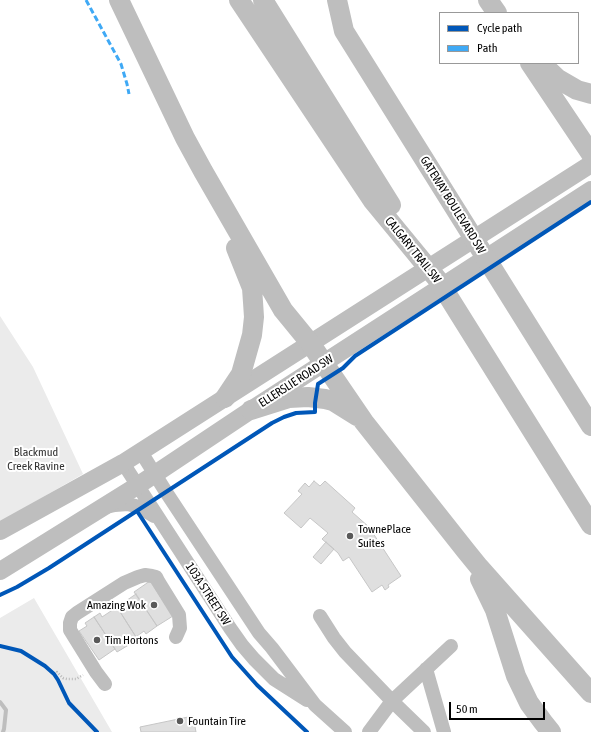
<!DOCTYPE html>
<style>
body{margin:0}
#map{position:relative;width:591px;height:732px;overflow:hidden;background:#fff;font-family:"Asap Condensed",sans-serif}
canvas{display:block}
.legend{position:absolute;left:439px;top:12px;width:140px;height:52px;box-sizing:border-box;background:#fff;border:1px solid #999;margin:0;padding:5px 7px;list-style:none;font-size:12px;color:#000}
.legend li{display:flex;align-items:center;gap:8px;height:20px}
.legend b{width:20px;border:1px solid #999}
.scale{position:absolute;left:449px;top:702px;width:96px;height:18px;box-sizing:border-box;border:2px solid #000;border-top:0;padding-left:5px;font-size:12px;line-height:14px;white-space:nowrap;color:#000;-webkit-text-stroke:3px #fff;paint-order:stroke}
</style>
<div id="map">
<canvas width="591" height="732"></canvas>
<ul class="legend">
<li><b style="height:5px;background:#0057b8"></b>Cycle path</li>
<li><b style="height:5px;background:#3fa9f5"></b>Path</li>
</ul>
<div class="scale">50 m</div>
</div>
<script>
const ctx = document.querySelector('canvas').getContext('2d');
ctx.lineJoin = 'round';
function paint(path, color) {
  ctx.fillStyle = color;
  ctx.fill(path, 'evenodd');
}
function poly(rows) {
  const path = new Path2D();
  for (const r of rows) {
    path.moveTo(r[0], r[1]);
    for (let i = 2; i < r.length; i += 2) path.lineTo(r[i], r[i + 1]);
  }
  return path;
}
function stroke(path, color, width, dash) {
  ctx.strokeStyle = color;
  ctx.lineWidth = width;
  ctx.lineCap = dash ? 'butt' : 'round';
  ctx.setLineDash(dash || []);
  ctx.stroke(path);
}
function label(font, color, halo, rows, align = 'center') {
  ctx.font = font + ' "Asap Condensed",sans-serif';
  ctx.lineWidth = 4;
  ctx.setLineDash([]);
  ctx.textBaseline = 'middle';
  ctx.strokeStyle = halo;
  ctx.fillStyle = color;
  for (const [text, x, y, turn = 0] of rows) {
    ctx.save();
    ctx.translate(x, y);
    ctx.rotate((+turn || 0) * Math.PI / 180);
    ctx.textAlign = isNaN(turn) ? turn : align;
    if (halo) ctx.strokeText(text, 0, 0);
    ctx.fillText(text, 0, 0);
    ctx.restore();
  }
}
paint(poly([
 [0,316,33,367,83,474,0,522],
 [34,598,112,732,0,732,0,618]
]), '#ebebeb');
stroke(poly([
 [0,702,6,710,4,729,3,732]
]), '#bebebe', 4);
const building = poly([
 [314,481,320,486,325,481,355,508,352,512,369,527,401,576,388,585,389,587,385,590,382,585,372,592,349,557,343,561,338,553,322,539,328,533,310,518,301,528,284,513,302,494,298,491,305,483,309,487,314,481],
 [326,542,334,549,321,564,313,557,326,542],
 [150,581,173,616,157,626,134,592,150,581],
 [136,594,157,626,146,634,144,631,136,637,117,607,136,594],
 [117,607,136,637,130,640,132,643,117,652,94,617,100,613,102,617,117,607],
 [94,617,115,649,99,660,79,631,87,626,85,623,94,617],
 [193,716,196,732,141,732,140,727,193,716]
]);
paint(building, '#dfdfdf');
stroke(building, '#c6c6c6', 1);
stroke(poly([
 [54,674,57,672,63,678,67,679,76,679,83,675]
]), '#b9b9b9', 2.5, [1, 2]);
stroke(poly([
 [141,452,166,492,259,633,272,648,315,705,345,732],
 [123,463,230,628,242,645,254,659,274,679,307,700],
 [106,507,115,505,128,504,139,507,154,516],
 [320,616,334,638,345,652,392,701,424,732],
 [426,669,444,732],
 [105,684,96,672,70,630,70,623,72,617,77,613,124,583,138,577,145,575,152,576,156,577,158,581,179,615,180,628,176,637],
 [369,732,392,701,451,646]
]), '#bebebe', 14);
stroke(poly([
 [0,531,123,463,591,164],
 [0,571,137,486,251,410,591,190]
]), '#bebebe', 18);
stroke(poly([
 [119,0,185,138,203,171,283,310,310,343,364,422,466,551,479,567,591,693],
 [239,0,373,201,438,280,591,525],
 [263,0,391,205],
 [337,0,344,31,591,426],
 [488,0,497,13],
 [530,63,591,154],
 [541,63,558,79,577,90,591,94],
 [225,398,241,374,252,335,254,317,253,302,252,288,236,248],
 [251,410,289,398,308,397,325,399,333,401,357,416],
 [480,579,495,610,516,676,529,703,543,722,551,732]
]), '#bebebe', 20);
stroke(poly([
 [86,0,121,64,127,84,129,94]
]), '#3fa9f5', 3, [6, 3]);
stroke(poly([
 [137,511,232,657,257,685,307,732],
 [0,595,17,587,49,568,272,423,284,417,296,413,315,412,315,403,318,384,343,368,355,356,591,202],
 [0,646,21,651,45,666,54,674,58,680,69,703,97,732]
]), '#0057b8', 4);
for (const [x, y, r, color] of [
 [350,536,4,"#595959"],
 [154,605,4,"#595959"],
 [97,640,4,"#595959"],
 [180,721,4,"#595959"]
]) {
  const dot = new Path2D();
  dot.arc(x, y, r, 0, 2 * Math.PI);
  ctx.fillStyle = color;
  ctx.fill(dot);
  stroke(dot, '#fff', 1.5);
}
label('12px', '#000', '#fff', [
 ["GATEWAY BOULEVARD SW",453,205,58],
 ["CALGARY TRAIL SW",413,250,51],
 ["ELLERSLIE ROAD SW",296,381,-33],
 ["103A STREET SW",208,594,57]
]);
label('12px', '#323232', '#fff', [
 ["Blackmud",36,452],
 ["Creek Ravine",36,466]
]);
label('12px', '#000', '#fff', [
 ["TownePlace",358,529],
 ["Suites",358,543],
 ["Amazing Wok",146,605,"right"],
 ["Tim Hortons",105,640],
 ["Fountain Tire",188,721]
], 'left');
</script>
